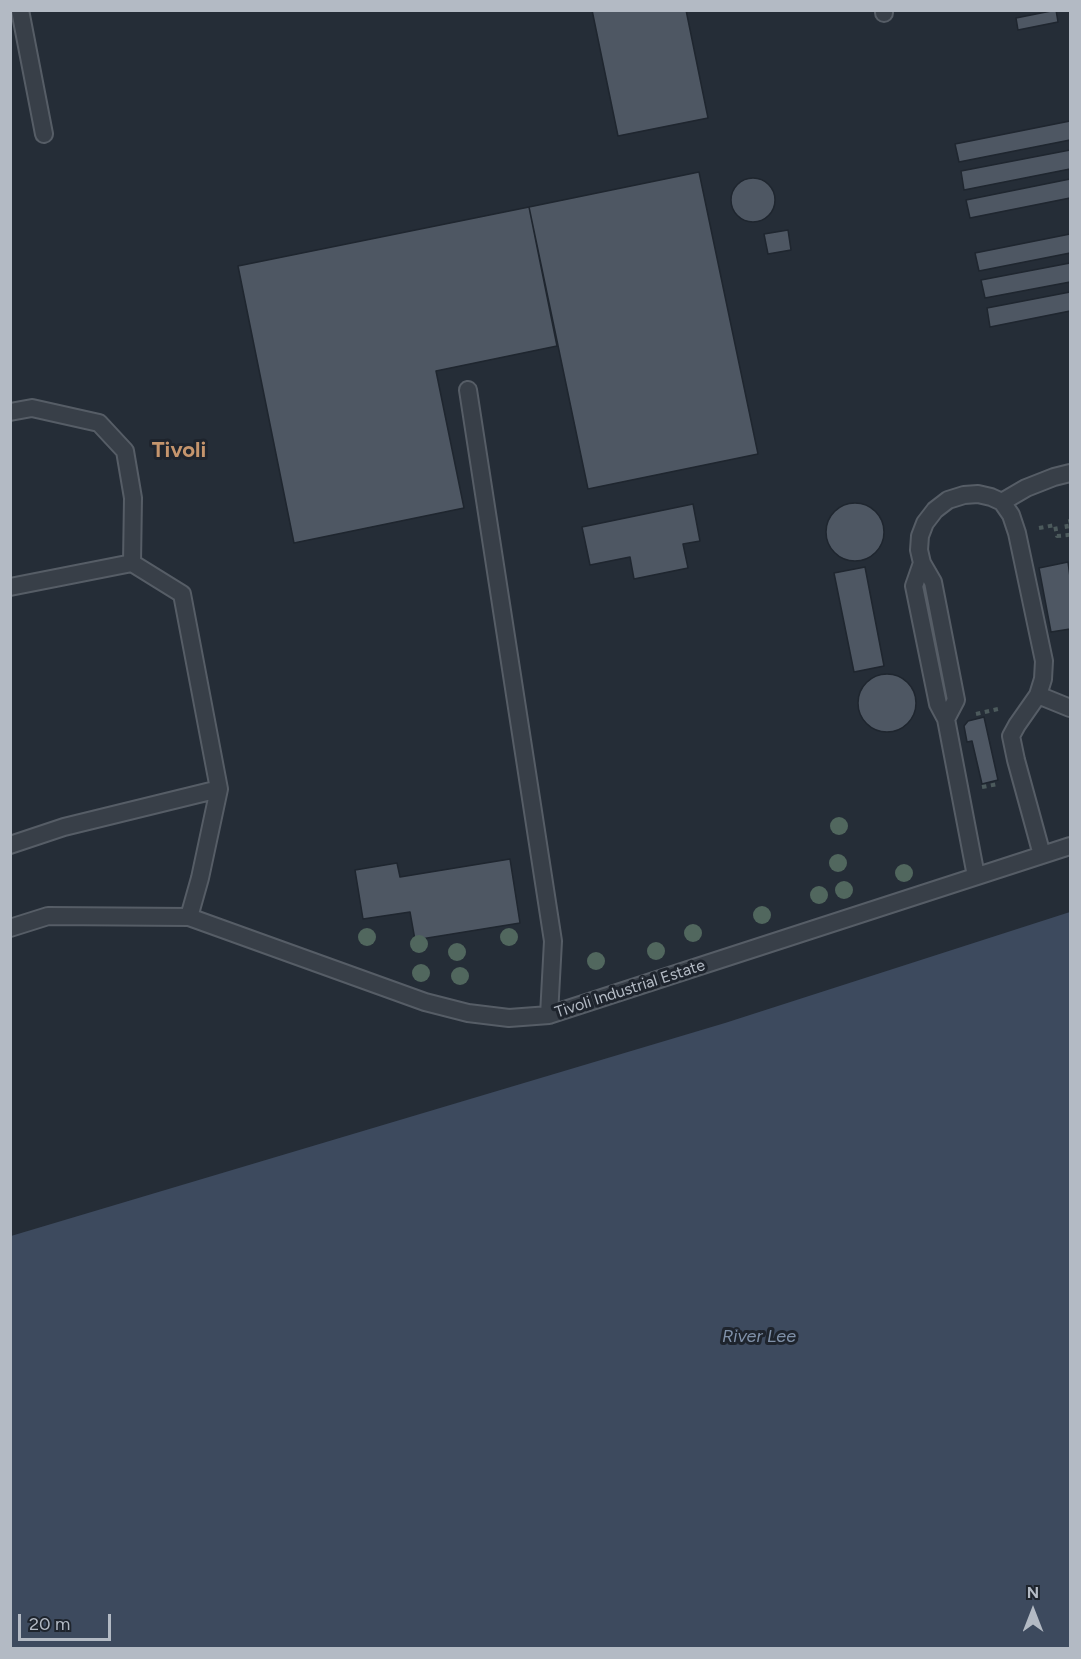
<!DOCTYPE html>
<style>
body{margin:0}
#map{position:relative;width:1081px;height:1659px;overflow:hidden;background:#252d37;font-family:Figtree,sans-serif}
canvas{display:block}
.frame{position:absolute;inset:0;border:12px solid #b3bac4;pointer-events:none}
.north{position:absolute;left:1003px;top:1581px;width:60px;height:60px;-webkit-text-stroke:4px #1e242d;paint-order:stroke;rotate:0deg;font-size:16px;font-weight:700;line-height:24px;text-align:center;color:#b3bac4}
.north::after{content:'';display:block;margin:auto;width:21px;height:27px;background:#b3bac4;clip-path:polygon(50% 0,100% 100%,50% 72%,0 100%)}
.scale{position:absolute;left:18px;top:1614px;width:93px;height:27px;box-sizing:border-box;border:3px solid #b3bac4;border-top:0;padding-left:8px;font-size:18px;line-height:21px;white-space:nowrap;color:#b3bac4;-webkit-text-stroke:4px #1e242d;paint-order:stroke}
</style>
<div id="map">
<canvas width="1081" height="1659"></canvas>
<div class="frame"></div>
<div class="north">N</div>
<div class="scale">20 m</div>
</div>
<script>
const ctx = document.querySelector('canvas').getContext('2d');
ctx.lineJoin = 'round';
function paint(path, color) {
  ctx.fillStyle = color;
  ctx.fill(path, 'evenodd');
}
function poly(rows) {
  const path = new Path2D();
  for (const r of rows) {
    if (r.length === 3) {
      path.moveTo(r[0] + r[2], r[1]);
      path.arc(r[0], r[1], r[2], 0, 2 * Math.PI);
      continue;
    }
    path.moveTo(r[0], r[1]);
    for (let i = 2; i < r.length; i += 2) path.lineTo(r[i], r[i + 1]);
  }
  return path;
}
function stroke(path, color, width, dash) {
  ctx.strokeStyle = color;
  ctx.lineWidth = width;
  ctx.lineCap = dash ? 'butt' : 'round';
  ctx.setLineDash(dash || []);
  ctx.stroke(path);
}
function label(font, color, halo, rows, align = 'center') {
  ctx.font = font + ' Figtree,sans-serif';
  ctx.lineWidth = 6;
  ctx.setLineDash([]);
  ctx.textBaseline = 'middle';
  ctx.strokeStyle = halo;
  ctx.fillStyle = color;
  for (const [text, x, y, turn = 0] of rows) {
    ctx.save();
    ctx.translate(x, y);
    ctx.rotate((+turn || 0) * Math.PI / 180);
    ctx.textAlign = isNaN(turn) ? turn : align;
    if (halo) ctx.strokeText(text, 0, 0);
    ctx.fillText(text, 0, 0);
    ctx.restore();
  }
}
paint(poly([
 [1070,912,1070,1648,11,1648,11,1236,725,1023]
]), '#3d4a5e');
const building = poly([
 [592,10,686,10,708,118,618,136,592,10],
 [1056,10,1058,22,1018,30,1016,18,1056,10],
 [1070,121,1070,140,959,162,955,144,1070,121],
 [1070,150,1070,169,964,190,961,171,1070,150],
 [699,172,758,454,588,489,529,207,699,172],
 [753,200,22],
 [1070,179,1070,198,970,218,966,200,1070,179],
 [529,207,557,346,436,371,464,508,294,543,238,266,529,207],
 [788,230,791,250,768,254,764,234,788,230],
 [1070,234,1070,253,979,271,975,253,1070,234],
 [1070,263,1070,282,985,298,981,280,1070,263],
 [1070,292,1070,311,990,327,987,308,1070,292],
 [855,532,29],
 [693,504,700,541,683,544,688,568,634,579,630,557,590,565,582,527,693,504],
 [1068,562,1070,577,1070,629,1051,632,1039,568,1068,562],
 [865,567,884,666,854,672,834,573,865,567],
 [887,703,29],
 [984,717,998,780,982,784,972,741,967,742,964,726,968,721,984,717],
 [510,859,520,923,415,940,410,912,363,919,355,870,397,863,400,877,510,859]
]);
paint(building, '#4e5763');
stroke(building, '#1f262f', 1.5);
const service = poly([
 [20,10,44,134],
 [884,10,884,13],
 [468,390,553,941,549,1015],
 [10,412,32,408,99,423,125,451,133,498,132,563],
 [1002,502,1026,488,1054,477,1070,473],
 [922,563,933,582,956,700,946,719],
 [10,587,132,563,182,594,219,789,200,878,189,917],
 [1038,695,1070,708],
 [10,845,64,827,219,789],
 [976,876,946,719,938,704,914,586,922,563,919,550,920,536,925,523,935,510,948,500,964,495,978,494,991,497,1002,502,1011,515,1017,533,1044,661,1043,679,1038,695,1017,725,1011,736,1016,760,1042,855],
 [10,928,48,916,189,917,425,1002,468,1013,509,1018,549,1015,1070,846]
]);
stroke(service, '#565d66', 20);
stroke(poly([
 [1039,528,1055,525,1057,536,1068,535,1066,522,1070,521],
 [976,714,998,709],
 [982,787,998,784]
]), '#4c5a5c', 4, [4.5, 4.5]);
stroke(service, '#383f48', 16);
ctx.fillStyle = '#51675e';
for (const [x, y] of [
 [839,826],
 [838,863],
 [904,873],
 [844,890],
 [819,895],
 [762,915],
 [693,933],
 [367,937],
 [509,937],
 [419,944],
 [656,951],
 [457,952],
 [596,961],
 [421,973],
 [460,976]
]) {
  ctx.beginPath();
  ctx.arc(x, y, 9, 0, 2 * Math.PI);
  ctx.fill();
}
label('16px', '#b3bac4', '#1e242d', [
 ["Tivoli Industrial Estate",630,989,-18]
]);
label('italic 18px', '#7f90a8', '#1e242d', [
 ["River Lee",759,1337]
]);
label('bold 22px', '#c5956d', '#1e242d', [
 ["Tivoli",179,451]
]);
</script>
